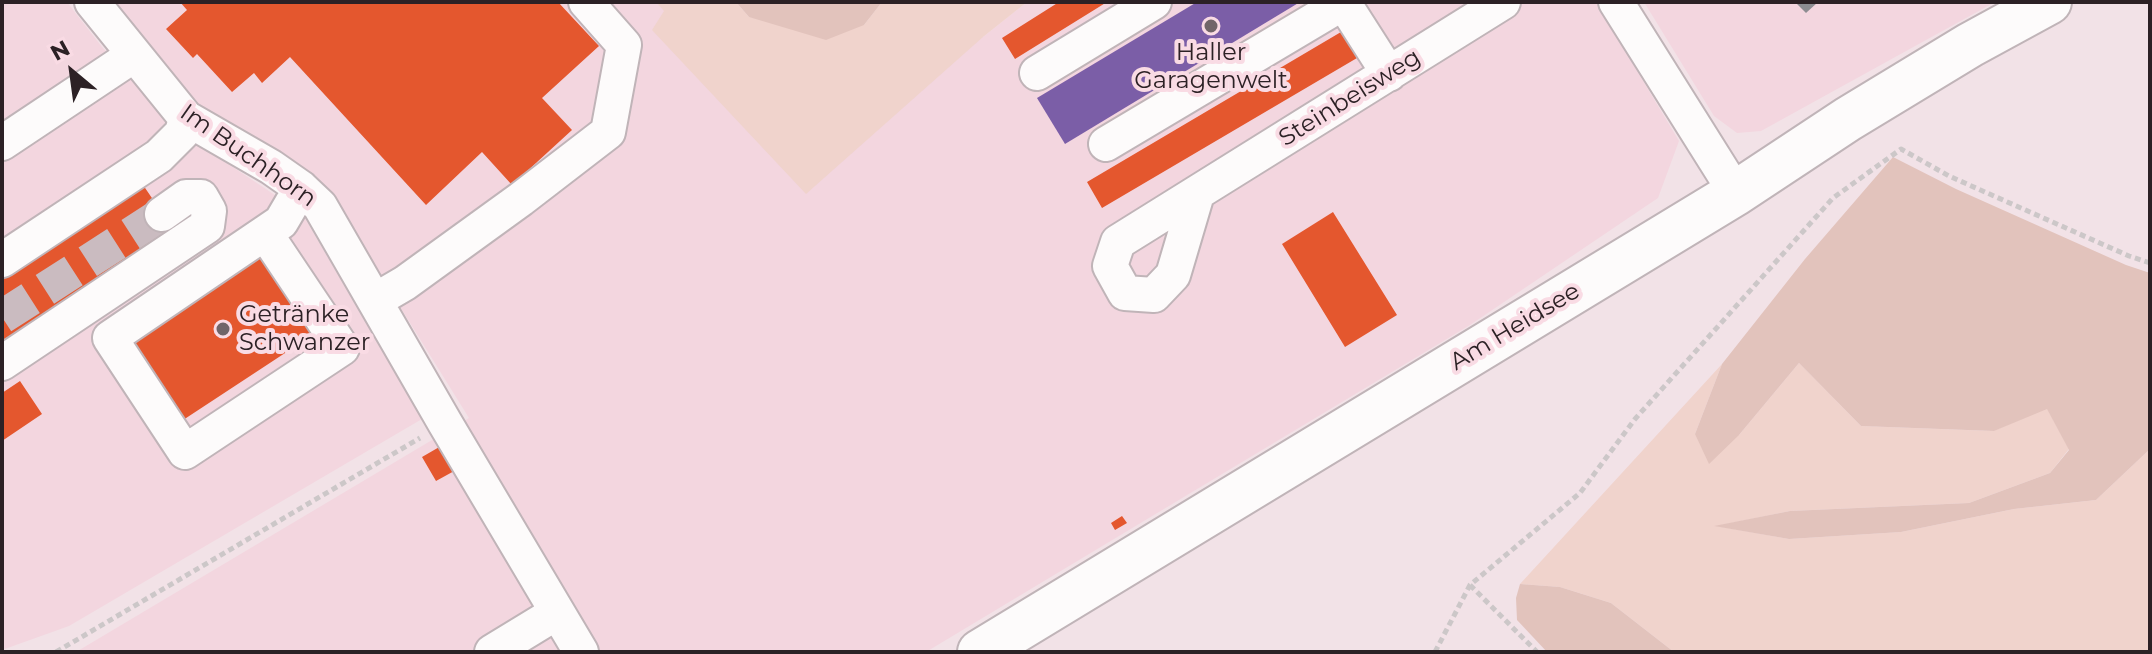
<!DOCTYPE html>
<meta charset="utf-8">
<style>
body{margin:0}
#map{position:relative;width:2152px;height:654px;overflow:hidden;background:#f2e2e7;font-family:Montserrat,sans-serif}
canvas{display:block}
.frame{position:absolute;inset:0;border:4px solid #2c2125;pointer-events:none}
.north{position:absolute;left:32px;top:32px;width:80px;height:80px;-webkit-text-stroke:6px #f9dbe4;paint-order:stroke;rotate:331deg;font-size:22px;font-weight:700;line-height:32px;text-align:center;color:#2c2125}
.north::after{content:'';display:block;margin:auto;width:28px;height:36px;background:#2c2125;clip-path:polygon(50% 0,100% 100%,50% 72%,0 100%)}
</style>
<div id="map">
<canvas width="2152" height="654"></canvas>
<div class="frame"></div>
<div class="north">N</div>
</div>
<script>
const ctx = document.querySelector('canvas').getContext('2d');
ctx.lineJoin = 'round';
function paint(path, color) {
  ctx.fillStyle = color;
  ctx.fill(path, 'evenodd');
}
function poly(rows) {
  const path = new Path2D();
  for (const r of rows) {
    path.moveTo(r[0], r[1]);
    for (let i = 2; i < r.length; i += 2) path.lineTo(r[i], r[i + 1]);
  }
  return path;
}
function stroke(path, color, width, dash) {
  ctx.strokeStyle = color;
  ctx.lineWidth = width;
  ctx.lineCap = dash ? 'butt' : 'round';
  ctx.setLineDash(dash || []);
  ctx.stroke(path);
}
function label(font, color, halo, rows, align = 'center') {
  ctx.font = font + ' Montserrat,sans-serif';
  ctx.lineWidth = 8;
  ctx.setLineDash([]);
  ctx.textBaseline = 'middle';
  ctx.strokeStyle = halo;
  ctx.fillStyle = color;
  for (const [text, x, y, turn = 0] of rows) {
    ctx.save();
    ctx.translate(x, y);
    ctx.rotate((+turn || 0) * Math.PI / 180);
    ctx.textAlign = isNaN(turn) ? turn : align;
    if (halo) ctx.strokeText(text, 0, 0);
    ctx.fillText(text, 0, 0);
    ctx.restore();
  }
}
paint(poly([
 [2,2,67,2,102,47,192,140,302,213,422,419,69,626,2,650],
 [112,2,656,2,665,11,983,37,1027,2,1596,2,1679,141,1658,198,1470,325,926,652,76,652,469,418,333,199,191,103],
 [1644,2,1995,2,1761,131,1737,133,1714,116]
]), '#f3d6df');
paint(poly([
 [656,2,736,2,749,17,864,25,882,2,1027,2,983,37,806,194,652,30,664,11],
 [1799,363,1861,426,1993,431,2047,408,2069,449,2050,473,1969,503,1790,511,1717,526,1789,539,1901,532,2014,509,2096,500,2150,449,2150,652,1674,652,1611,603,1560,587,1520,584,1722,364,1695,434,1739,435]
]), '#f0d3cc');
paint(poly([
 [736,2,882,2,864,25,826,40,749,17],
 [1893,157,1956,189,2126,265,2150,273,2150,449,2096,500,2014,509,1901,532,1789,539,1714,526,1790,511,1969,503,2050,473,2069,450,2047,409,1994,431,1861,426,1799,363,1739,435,1709,464,1695,434,1722,364,1805,259],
 [1520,584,1560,587,1611,603,1674,652,1547,652,1517,620,1516,598]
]), '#e2c3bc');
paint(poly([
 [180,2,558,2,599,46,542,98,572,130,512,185,482,152,426,205,290,57,262,83,254,73,232,92,197,54,193,58,166,29,187,10],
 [1059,2,1107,2,1015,59,1002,38],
 [1341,32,1357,58,1102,208,1087,182],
 [141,182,169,223,174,220,183,233,2,349,2,275],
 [1333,212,1397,315,1345,347,1282,244],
 [261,255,314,334,177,424,124,345],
 [20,381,42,414,2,441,2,393],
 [441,446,456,470,436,481,422,457],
 [1122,516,1127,523,1115,530,1111,523]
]), '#e4572e');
paint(poly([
 [1197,2,1300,2,1065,144,1037,98]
]), '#7b5ea7');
paint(poly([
 [1795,2,1818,2,1806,13]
]), '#8d8d92');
stroke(poly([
 [2,317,162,214]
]), '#cabbc0', 34, [34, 17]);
const minor = poly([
 [92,2,186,118,271,167,301,188,320,206,445,423,581,652],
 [1343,2,1389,74],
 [1616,2,1736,193],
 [1037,73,1154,2],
 [2,143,134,55],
 [1106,144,1343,3],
 [1197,194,1173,275,1154,295,1125,293,1110,266,1118,242,1503,2],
 [265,233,342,348,185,452,110,338,281,222,301,188],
 [2,260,159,156,182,133,186,118],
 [376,300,405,283,521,199,608,132,624,45,586,2],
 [2,363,207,226,209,211,201,197,186,197,162,214],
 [492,652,556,613]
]);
const major = poly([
 [980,652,1736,193,1848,119,1970,45,2049,2]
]);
stroke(minor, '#c0b4b8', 38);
stroke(major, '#c0b4b8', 48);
stroke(poly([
 [1470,585,1537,652],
 [56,652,420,438],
 [1435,652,1470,585,1580,493,1635,419,1833,198,1901,149,1949,176,2129,256,2150,263]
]), '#ccc7c8', 5, [6, 4]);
stroke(minor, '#fdfbfb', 34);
stroke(major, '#fdfbfb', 44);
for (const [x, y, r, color] of [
 [1211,26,8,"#716569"],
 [223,329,8,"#716569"]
]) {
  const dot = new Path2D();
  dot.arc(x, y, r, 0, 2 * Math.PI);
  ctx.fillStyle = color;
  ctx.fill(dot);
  stroke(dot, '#f9dbe4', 3);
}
label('24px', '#2c2125', '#f9dbe4', [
 ["Haller",1211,53],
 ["Garagenwelt",1211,81],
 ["Getränke",239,315,"left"],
 ["Schwanzer",239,343,"left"]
]);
label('24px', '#2c2125', '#f9dbe4', [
 ["Steinbeisweg",1350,98,-32],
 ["Im Buchhorn",248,156,35],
 ["Am Heidsee",1515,327,-31]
]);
</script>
